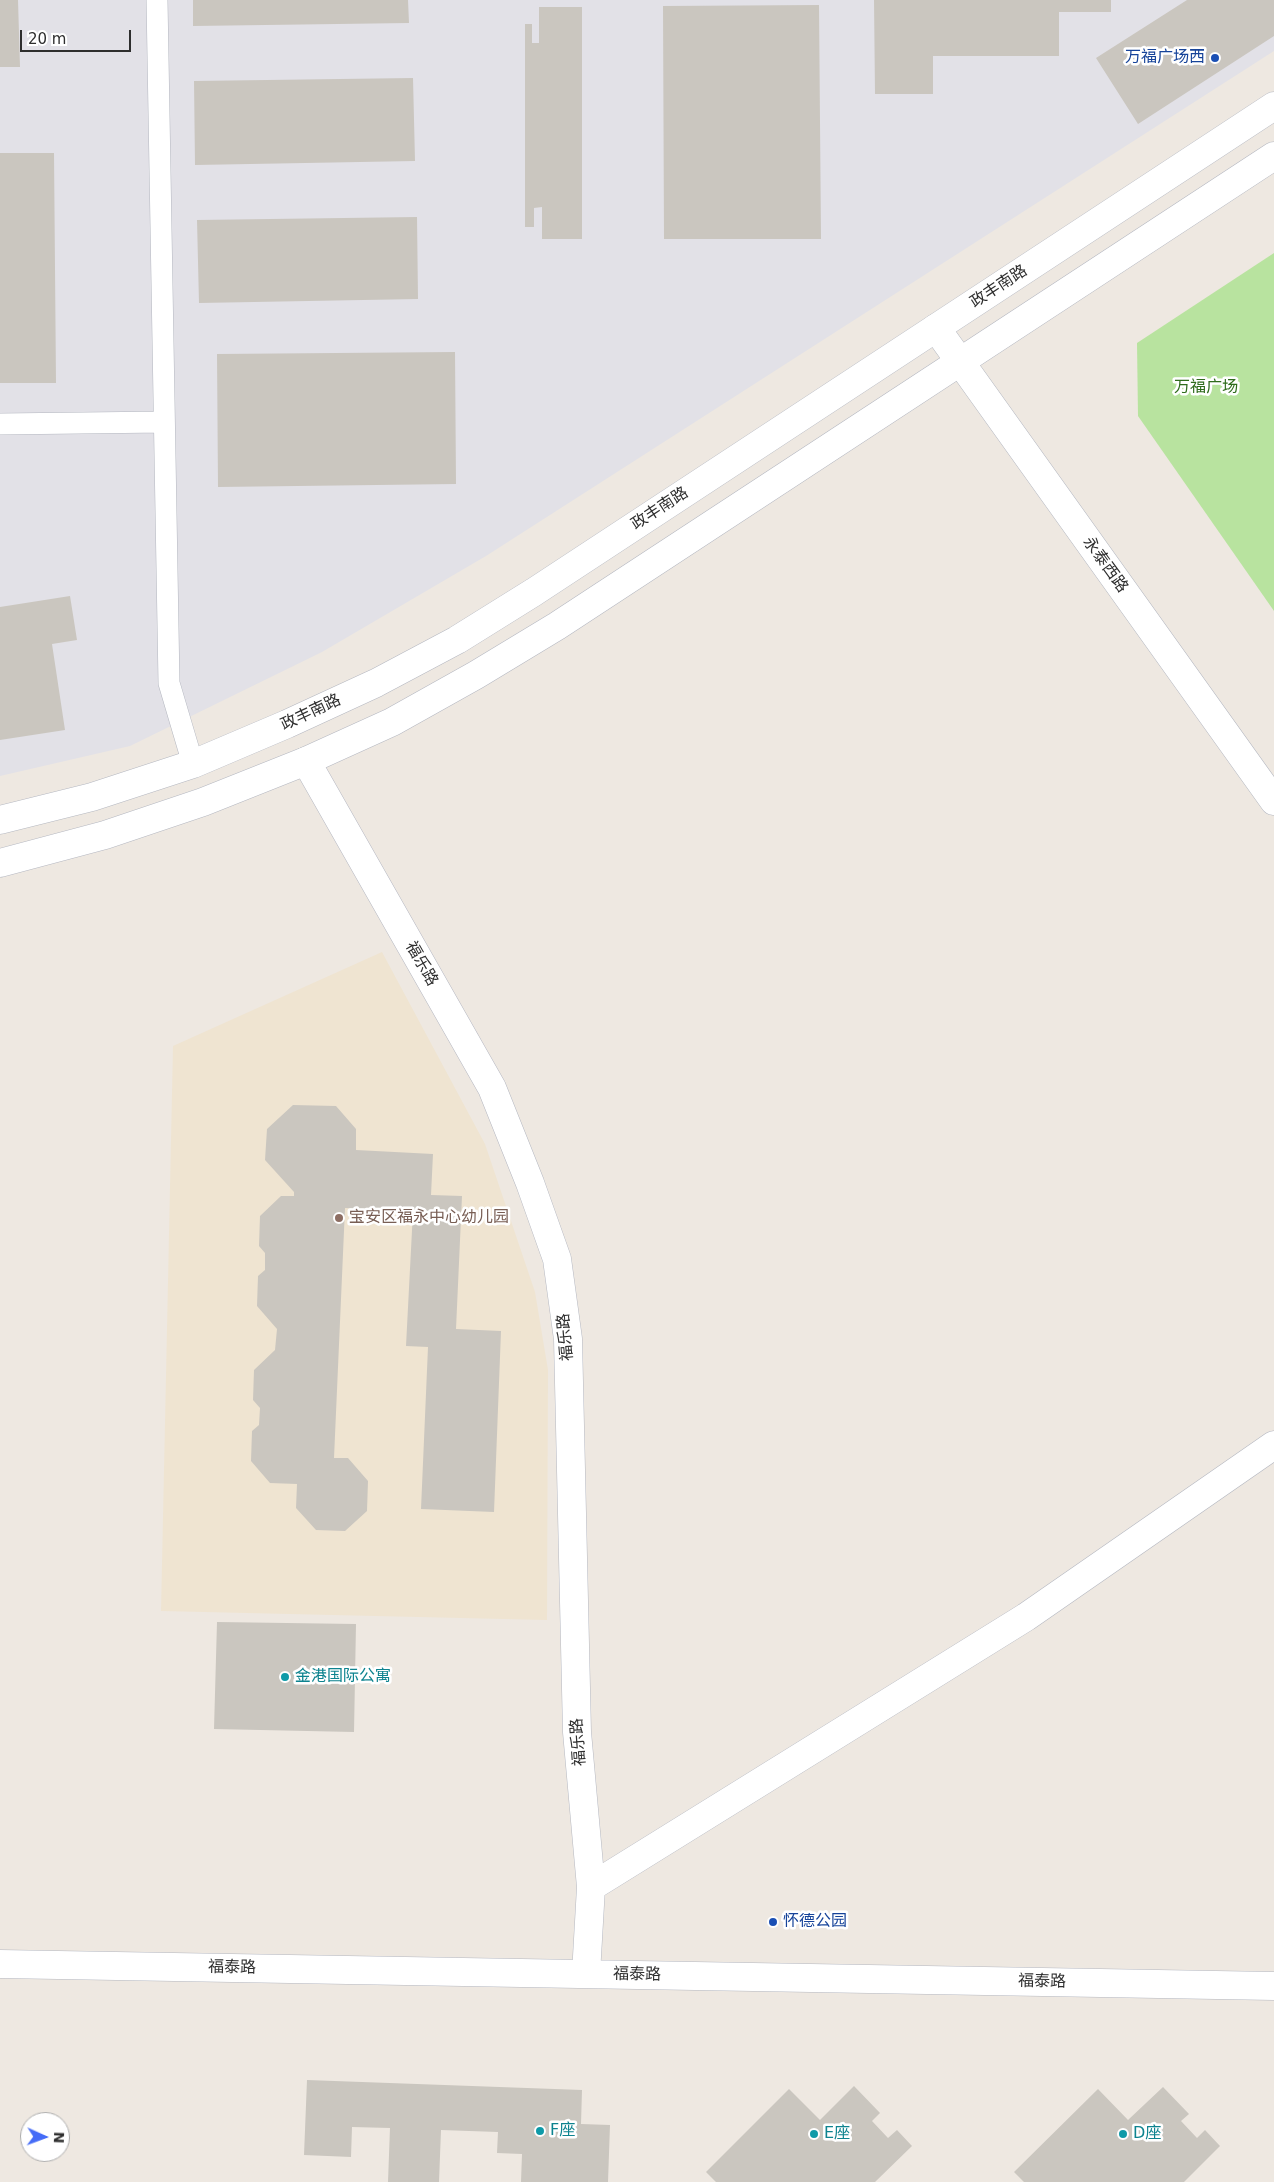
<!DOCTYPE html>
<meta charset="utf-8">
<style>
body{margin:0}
#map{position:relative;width:1274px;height:2182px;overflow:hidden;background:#eee8e1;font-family:"DejaVu Sans",sans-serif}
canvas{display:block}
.north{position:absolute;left:20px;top:2112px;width:50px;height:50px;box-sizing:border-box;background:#fff;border:1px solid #ababab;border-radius:50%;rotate:92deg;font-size:14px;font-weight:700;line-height:20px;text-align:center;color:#2e2e2e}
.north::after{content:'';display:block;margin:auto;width:18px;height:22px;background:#456cf7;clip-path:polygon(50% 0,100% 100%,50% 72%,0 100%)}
.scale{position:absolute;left:20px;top:30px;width:111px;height:22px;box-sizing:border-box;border:2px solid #2e2e2e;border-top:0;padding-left:6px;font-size:15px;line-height:18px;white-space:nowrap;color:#2e2e2e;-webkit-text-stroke:4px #fff;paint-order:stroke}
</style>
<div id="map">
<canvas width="1274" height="2182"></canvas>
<div class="north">N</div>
<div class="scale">20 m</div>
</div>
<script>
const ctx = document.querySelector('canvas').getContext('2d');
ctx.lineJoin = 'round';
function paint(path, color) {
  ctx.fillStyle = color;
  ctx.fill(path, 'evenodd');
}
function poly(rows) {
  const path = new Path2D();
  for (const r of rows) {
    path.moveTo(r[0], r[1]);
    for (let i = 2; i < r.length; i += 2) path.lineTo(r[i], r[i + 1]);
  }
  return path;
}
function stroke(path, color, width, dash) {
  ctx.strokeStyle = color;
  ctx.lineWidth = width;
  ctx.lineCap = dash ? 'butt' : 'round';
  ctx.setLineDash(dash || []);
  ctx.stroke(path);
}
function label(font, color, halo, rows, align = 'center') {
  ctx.font = font + ' "DejaVu Sans","Noto Sans SC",sans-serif';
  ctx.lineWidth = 5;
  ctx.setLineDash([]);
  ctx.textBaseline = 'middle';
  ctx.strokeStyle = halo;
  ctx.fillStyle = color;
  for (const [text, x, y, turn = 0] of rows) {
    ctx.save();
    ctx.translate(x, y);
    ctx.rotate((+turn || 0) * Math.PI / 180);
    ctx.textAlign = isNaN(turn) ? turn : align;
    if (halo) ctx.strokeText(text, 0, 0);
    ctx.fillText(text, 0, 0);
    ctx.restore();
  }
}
paint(poly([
 [0,0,1274,0,1274,51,486,556,322,652,130,746,0,776]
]), '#e2e1e7');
paint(poly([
 [382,952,485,1144,535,1292,548,1370,547,1620,161,1611,173,1046]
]), '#efe4d1');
paint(poly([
 [1274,253,1274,611,1138,416,1137,343]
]), '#b8e39f');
paint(poly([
 [0,0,18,0,20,67,0,67],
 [193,0,408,0,409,23,193,26],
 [874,0,1111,0,1111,12,1059,12,1059,56,933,56,933,94,875,94],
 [1187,0,1274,0,1274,36,1138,124,1096,58],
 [819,5,821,239,664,239,663,6],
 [539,7,582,7,582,239,542,239,542,207,534,208,534,227,525,227,525,24,532,24,532,43,539,43],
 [413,78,415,161,195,165,194,81],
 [0,153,54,153,56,383,0,383],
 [417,217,418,299,199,303,197,220],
 [455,352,456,484,218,487,217,354],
 [70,596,77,640,52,644,65,730,0,740,0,607],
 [293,1105,336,1106,356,1129,356,1150,433,1154,431,1195,462,1196,456,1329,501,1331,494,1512,421,1509,428,1347,406,1346,413,1211,345,1208,334,1458,348,1458,368,1481,367,1511,345,1531,316,1530,296,1508,297,1484,270,1483,251,1461,252,1431,259,1425,260,1408,253,1400,254,1370,275,1350,277,1329,257,1306,258,1276,265,1270,265,1253,259,1246,260,1216,281,1196,294,1196,294,1192,265,1160,267,1129],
 [217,1622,356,1624,354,1732,214,1729],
 [307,2080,582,2090,581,2124,610,2125,608,2182,521,2182,522,2154,497,2153,498,2132,441,2130,439,2182,388,2182,390,2128,352,2127,351,2157,304,2155],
 [854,2086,880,2113,872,2121,888,2138,897,2130,912,2146,875,2182,716,2182,706,2172,789,2089,820,2120],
 [1163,2087,1189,2114,1181,2121,1197,2138,1205,2130,1220,2146,1184,2182,1024,2182,1014,2172,1098,2089,1128,2120]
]), '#cac6bf');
const lane = poly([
 [157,0,169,683,193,764],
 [0,424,164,422]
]);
const street = poly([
 [936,328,1274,801],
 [306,761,492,1088,530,1183,557,1259,568,1339,577,1732,591,1887,586,1974],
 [591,1887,1026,1617,1274,1445],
 [0,1964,1274,1986]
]);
const secondary = poly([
 [0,820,92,797,193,764,287,724,376,683,457,640,534,592,1274,106],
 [0,863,105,835,203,802,306,761,392,722,476,675,557,626,1274,156]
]);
stroke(lane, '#b4b7c0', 22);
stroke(street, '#b4b7c0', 29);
stroke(secondary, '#b4b7c0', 29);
stroke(lane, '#fff', 21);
stroke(street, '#fff', 28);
stroke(secondary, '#fff', 28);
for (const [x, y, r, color] of [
 [1215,58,5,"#1a4fb4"],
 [339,1218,5,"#8d6e63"],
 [285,1677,5,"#0f9aa8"],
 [773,1922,5,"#1a4fb4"],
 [540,2131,5,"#0f9aa8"],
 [814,2134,5,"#0f9aa8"],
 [1123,2134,5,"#0f9aa8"]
]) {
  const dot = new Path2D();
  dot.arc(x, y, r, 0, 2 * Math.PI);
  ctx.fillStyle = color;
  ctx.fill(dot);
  stroke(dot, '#fff', 2);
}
label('16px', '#164399', '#fff', [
 ["万福广场西",1205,58],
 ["怀德公园",783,1922,"left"]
], 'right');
label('16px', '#2e2e2e', '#fff', [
 ["政丰南路",999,287,-33],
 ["政丰南路",660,509,-33],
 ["永泰西路",1105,565,54],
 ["政丰南路",311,713,-25],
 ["福乐路",421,964,60],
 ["福乐路",566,1337,-95],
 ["福乐路",579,1742,-94],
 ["福泰路",232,1968,1],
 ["福泰路",637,1975,1],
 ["福泰路",1042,1982,1]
]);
label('16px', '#2f6c1c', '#fff', [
 ["万福广场",1206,388]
]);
label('16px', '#785e54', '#fff', [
 ["宝安区福永中心幼儿园",349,1218]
], 'left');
label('16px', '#0d838f', '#fff', [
 ["金港国际公寓",295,1677],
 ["F座",550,2131],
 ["E座",824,2134],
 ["D座",1133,2134]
], 'left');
</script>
